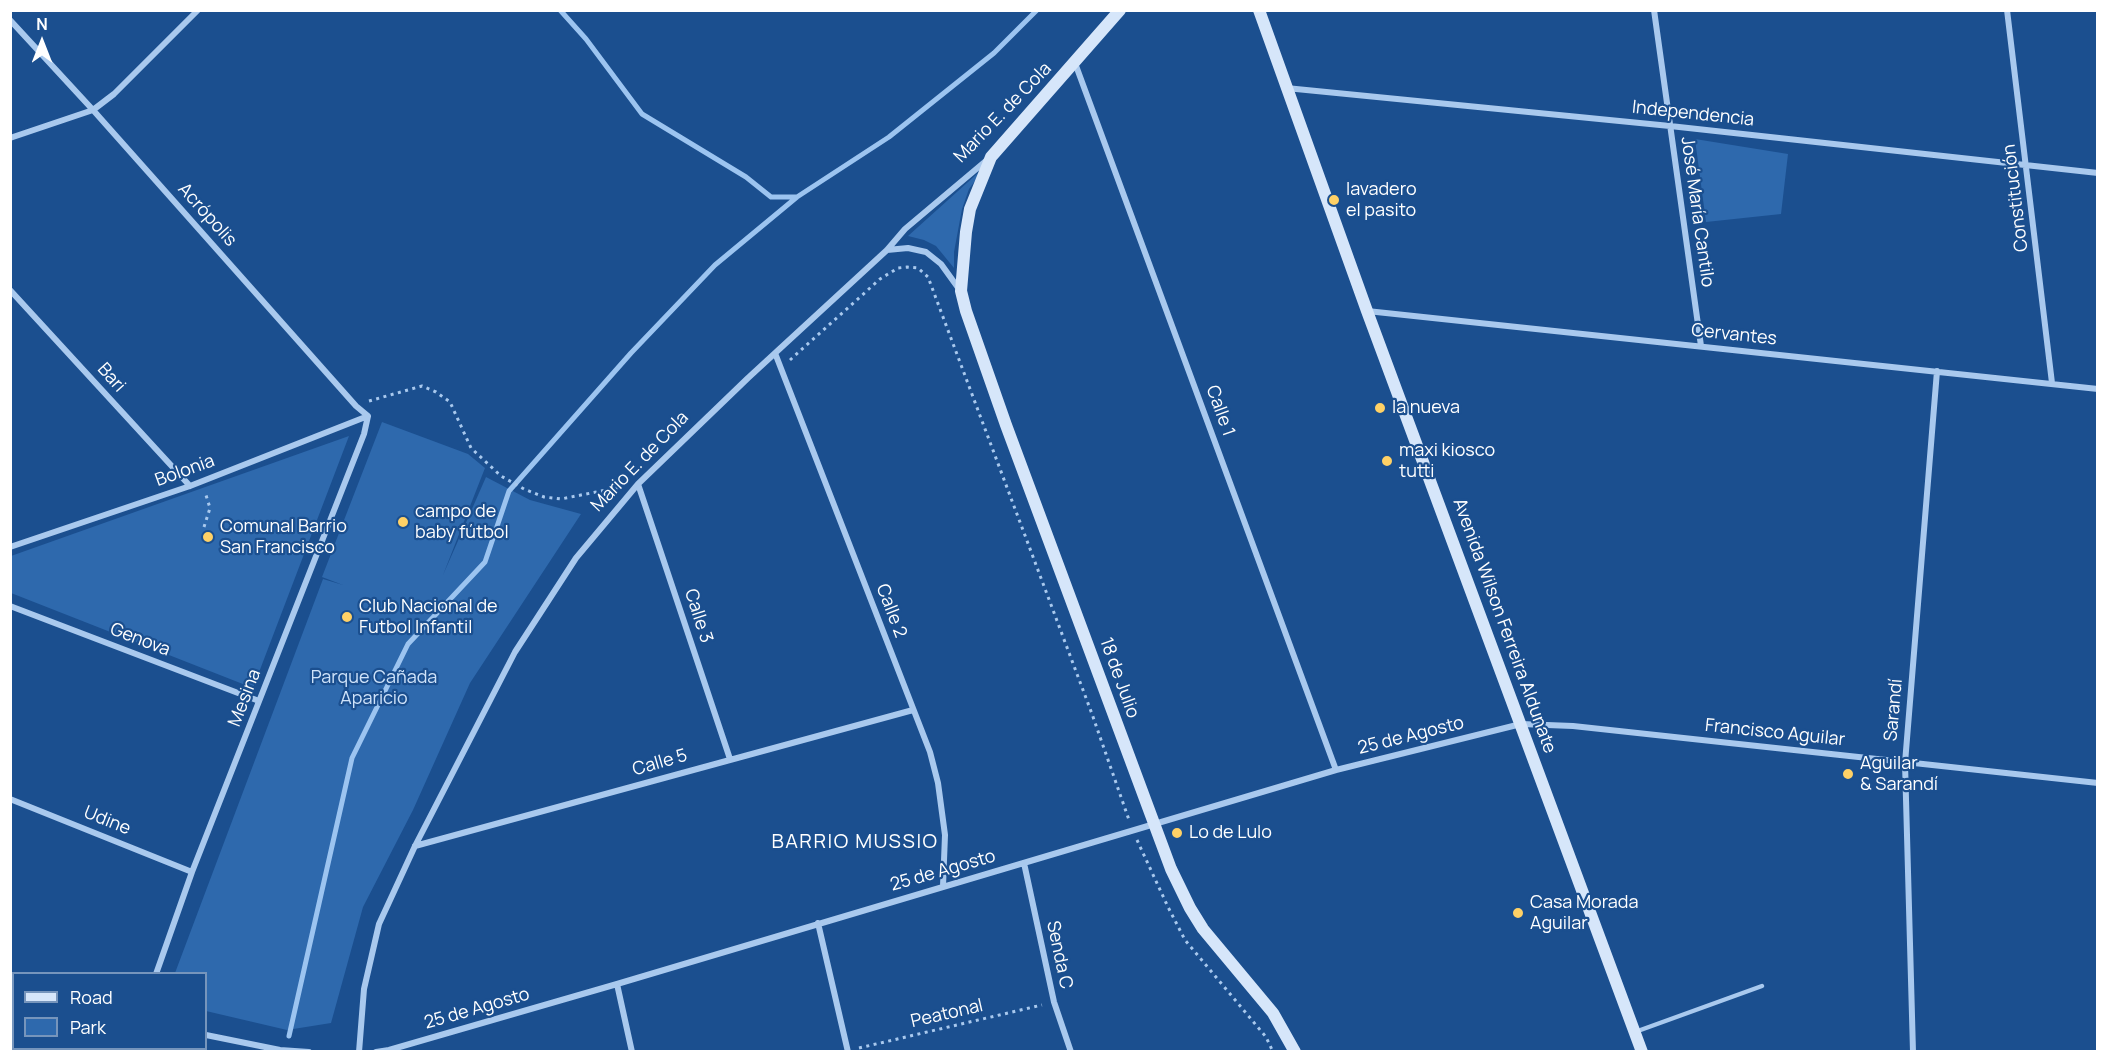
<!DOCTYPE html>
<meta charset="utf-8">
<style>
body{margin:0}
#map{position:relative;width:2108px;height:1062px;overflow:hidden;background:#1b4f8f;font-family:Manrope,sans-serif}
canvas{display:block}
.frame{position:absolute;inset:0;border:12px solid #fff;pointer-events:none}
.legend{position:absolute;left:12px;top:972px;width:195px;height:78px;box-sizing:border-box;background:#1b4f8f;border:2px solid #7695bc;margin:0;padding:8px 10px;list-style:none;font-size:18px;color:#fff}
.legend li{display:flex;align-items:center;gap:12px;height:30px}
.legend b{width:30px;border:2px solid #7695bc}
.north{position:absolute;left:12px;top:12px;width:60px;height:60px;-webkit-text-stroke:4px #1b4f8f;paint-order:stroke;rotate:0deg;font-size:16px;font-weight:700;line-height:24px;text-align:center;color:#fff}
.north::after{content:'';display:block;margin:auto;width:21px;height:27px;background:#fff;clip-path:polygon(50% 0,100% 100%,50% 72%,0 100%)}
</style>
<div id="map">
<canvas width="2108" height="1062"></canvas>
<div class="frame"></div>
<ul class="legend">
<li><b style="height:8px;background:#d6e6fa"></b>Road</li>
<li><b style="height:16px;background:#2e69ad"></b>Park</li>
</ul>
<div class="north">N</div>
</div>
<script>
const ctx = document.querySelector('canvas').getContext('2d');
ctx.lineJoin = 'round';
function paint(path, color) {
  ctx.fillStyle = color;
  ctx.fill(path, 'evenodd');
}
function poly(rows) {
  const path = new Path2D();
  for (const r of rows) {
    path.moveTo(r[0], r[1]);
    for (let i = 2; i < r.length; i += 2) path.lineTo(r[i], r[i + 1]);
  }
  return path;
}
function stroke(path, color, width, dash) {
  ctx.strokeStyle = color;
  ctx.lineWidth = width;
  ctx.lineCap = dash ? 'butt' : 'round';
  ctx.setLineDash(dash || []);
  ctx.stroke(path);
}
function label(font, color, halo, rows, align = 'center') {
  ctx.font = font + ' Manrope,sans-serif';
  ctx.lineWidth = 4.5;
  ctx.setLineDash([]);
  ctx.textBaseline = 'middle';
  ctx.strokeStyle = halo;
  ctx.fillStyle = color;
  for (const [text, x, y, turn = 0] of rows) {
    ctx.save();
    ctx.translate(x, y);
    ctx.rotate((+turn || 0) * Math.PI / 180);
    ctx.textAlign = isNaN(turn) ? turn : align;
    if (halo) ctx.strokeText(text, 0, 0);
    ctx.fillText(text, 0, 0);
    ctx.restore();
  }
}
paint(poly([
 [1695,139,1788,154,1781,214,1706,222],
 [978,173,980,174,969,189,962,209,954,252,954,268,936,246,924,240,908,236],
 [382,422,468,454,485,468,443,575,486,477,530,500,581,514,470,683,413,810,363,907,331,1023,287,1030,206,1011,206,974,175,973,323,579,343,585,322,577],
 [349,436,253,688,11,593,11,556]
]), '#2e69ad');
stroke(poly([
 [560,10,586,39,642,114,746,177,771,197,797,197,889,137,994,53,1037,10],
 [289,1036,352,758,408,644,485,562,509,491,631,353,715,265,797,197]
]), '#9cc4f0', 5);
stroke(poly([
 [790,360,880,279,898,268,907,267,918,268,928,277,1092,714,1129,820],
 [369,401,422,386,436,392,450,402,471,448,501,476,524,489,544,497,561,499,621,487],
 [204,527,210,508,205,492],
 [1137,840,1168,907,1185,940,1266,1037,1273,1052],
 [859,1048,1042,1005]
]), '#a9c9ee', 3, [3, 4.5]);
stroke(poly([
 [1635,1032,1762,986]
]), '#a9c9ee', 4.5);
stroke(poly([
 [1654,10,1701,346],
 [2007,10,2052,383],
 [10,20,93,110,356,406,368,416,364,434,192,872,156,974],
 [1075,63,1336,770],
 [1286,88,1670,126,2098,173],
 [10,138,93,110,114,94,198,10],
 [887,250,908,248,926,252,941,264,959,289],
 [10,290,190,486],
 [1367,311,2098,389],
 [775,353,930,752,938,783,945,835,943,886],
 [638,484,730,759],
 [10,547,190,486,368,416],
 [10,606,259,701],
 [10,799,192,872],
 [415,846,913,710],
 [1024,863,1054,1002,1071,1052],
 [818,923,848,1052],
 [617,984,632,1052],
 [10,995,14,997],
 [206,1035,280,1050,309,1052],
 [126,1052,127,1048],
 [359,1052,364,989,379,924,415,846,515,652,576,558,638,484,748,378,887,250,905,229,987,160],
 [376,1052,389,1050,617,984,1336,770,1521,724,1573,726,2098,783],
 [1913,1052,1905,763,1937,371]
]), '#a9c9ee', 6);
stroke(poly([
 [1120,10,991,157,970,209,966,232,961,291,966,311,1006,425,1171,869,1190,908,1203,929,1273,1013,1295,1052],
 [1259,10,1367,311,1642,1052]
]), '#d6e6fa', 12);
for (const [x, y, r, color] of [
 [1334,200,6,"#ffd166"],
 [1380,408,6,"#ffd166"],
 [1387,461,6,"#ffd166"],
 [403,522,6,"#ffd166"],
 [208,537,6,"#ffd166"],
 [347,617,6,"#ffd166"],
 [1848,774,6,"#ffd166"],
 [1177,833,6,"#ffd166"],
 [1518,913,6,"#ffd166"]
]) {
  const dot = new Path2D();
  dot.arc(x, y, r, 0, 2 * Math.PI);
  ctx.fillStyle = color;
  ctx.fill(dot);
  stroke(dot, '#1b4f8f', 2);
}
label('18px', '#fff', '#1b4f8f', [
 ["Mario E. de Cola",1003,113,-46],
 ["Independencia",1693,114,6],
 ["Constitución",2016,198,-97],
 ["José María Cantilo",1697,212,82],
 ["Acrópolis",207,215,48],
 ["Cervantes",1734,335,6],
 ["Bari",111,378,48],
 ["Calle 1",1220,411,70],
 ["Mario E. de Cola",640,462,-46],
 ["Bolonia",185,471,-20],
 ["Calle 2",891,611,69],
 ["Calle 3",698,616,72],
 ["Avenida Wilson Ferreira Aldunate",1504,626,70],
 ["Genova",140,640,21],
 ["18 de Julio",1119,678,70],
 ["Mesina",245,698,-69],
 ["Sarandí",1894,710,-85],
 ["Francisco Aguilar",1775,733,6],
 ["25 de Agosto",1411,736,-14],
 ["Calle 5",660,763,-16],
 ["Udine",107,821,22],
 ["25 de Agosto",943,871,-16],
 ["Senda C",1059,955,78],
 ["25 de Agosto",477,1009,-16],
 ["Peatonal",947,1014,-13]
]);
label('18px', '#fff', '#1b4f8f', [
 ["lavadero",1346,190],
 ["el pasito",1346,211],
 ["la nueva",1392,408],
 ["maxi kiosco",1399,451],
 ["tutti",1399,472],
 ["campo de",415,512],
 ["baby fútbol",415,533],
 ["Comunal Barrio",220,527],
 ["San Francisco",220,548],
 ["Club Nacional de",359,607],
 ["Futbol Infantil",359,628],
 ["Aguilar",1860,764],
 ["& Sarandí",1860,785],
 ["Lo de Lulo",1189,833],
 ["Casa Morada",1530,903],
 ["Aguilar",1530,924]
], 'left');
label('18px', '#cfe3fa', '#1b4f8f', [
 ["Parque Cañada",374,678],
 ["Aparicio",374,699]
]);
ctx.letterSpacing = '1.5px';
label('20px', '#fff', '#1b4f8f', [
 ["BARRIO MUSSIO",855,842]
]);
ctx.letterSpacing = '0px';
</script>
